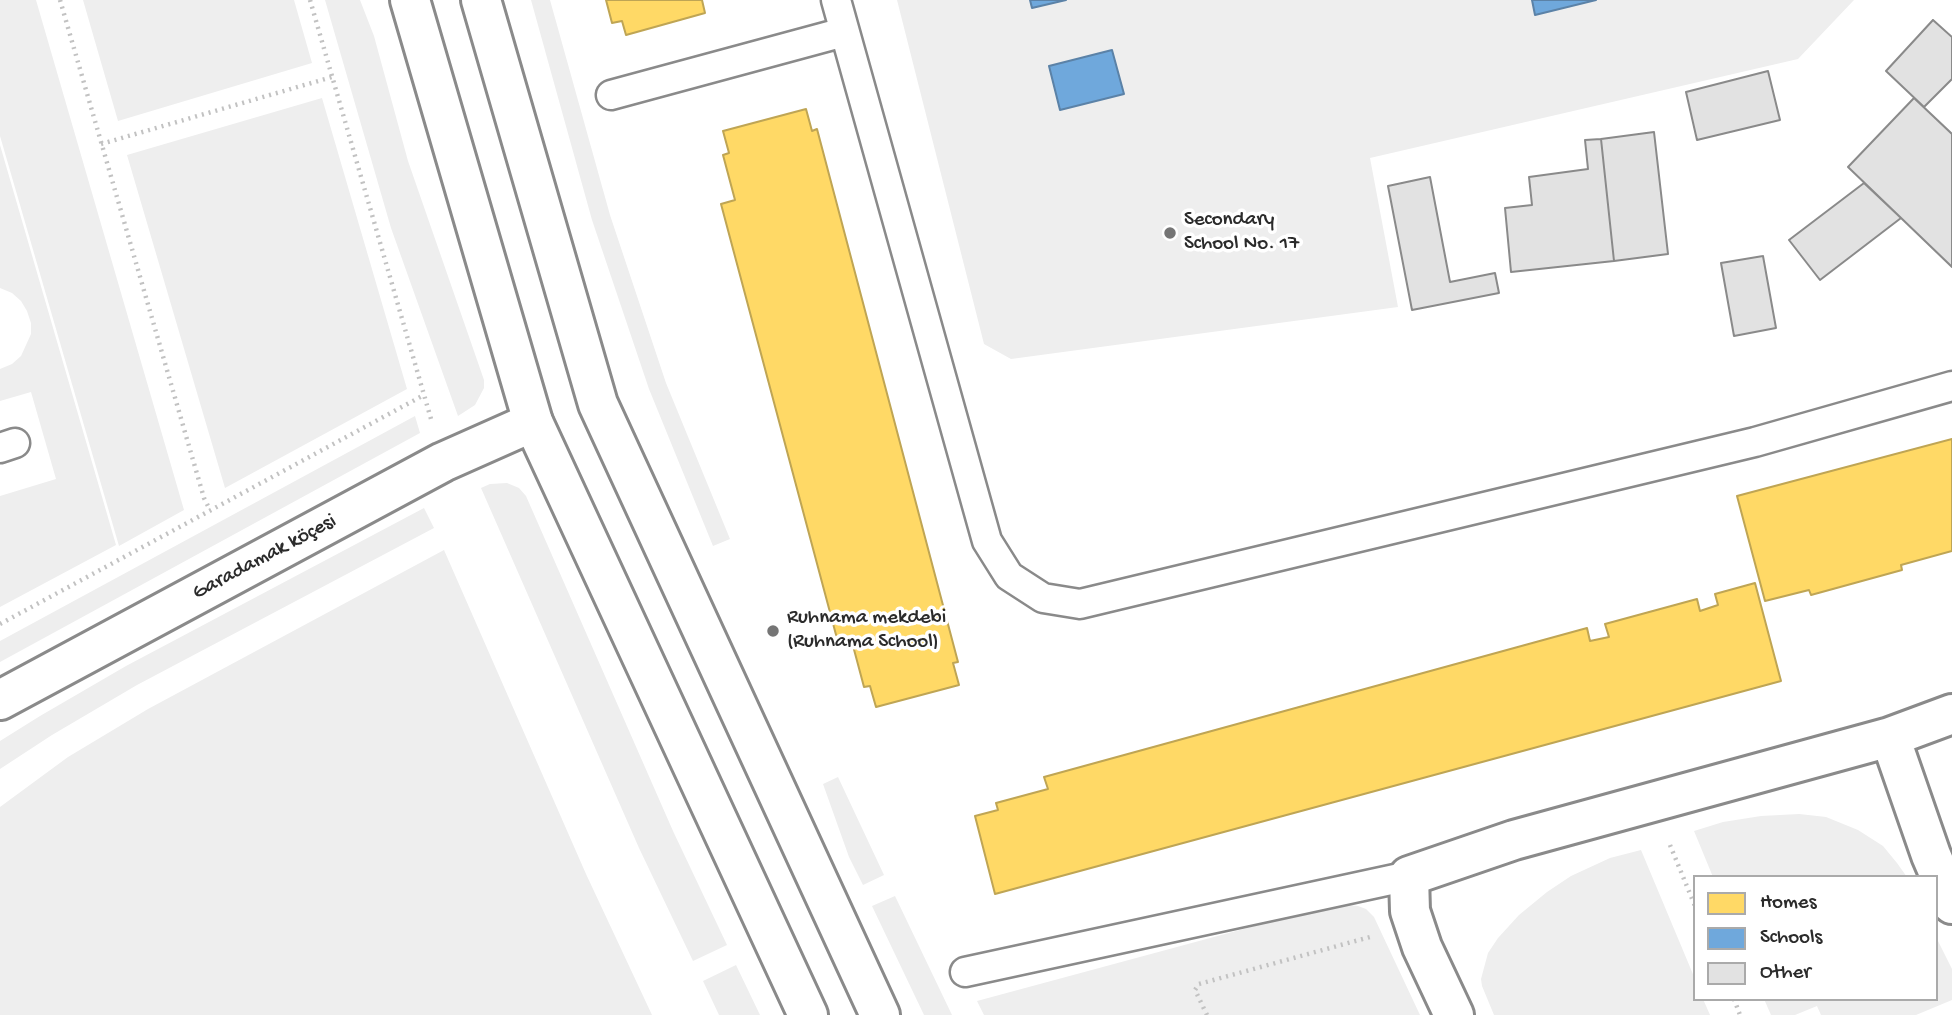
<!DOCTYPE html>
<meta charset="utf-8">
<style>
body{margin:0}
#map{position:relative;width:1952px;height:1015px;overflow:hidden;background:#fff;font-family:"Gochi Hand",sans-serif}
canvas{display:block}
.legend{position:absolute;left:1693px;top:875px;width:245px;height:126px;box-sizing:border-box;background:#fff;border:2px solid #aaa;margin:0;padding:9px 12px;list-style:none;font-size:21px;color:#2b2b2b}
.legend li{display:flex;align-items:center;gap:14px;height:35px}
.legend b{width:35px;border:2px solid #aaa}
</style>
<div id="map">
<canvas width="1952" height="1015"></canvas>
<ul class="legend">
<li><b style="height:19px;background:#ffd966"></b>Homes</li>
<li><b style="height:19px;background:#6fa8dc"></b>Schools</li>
<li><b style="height:19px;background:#e2e2e2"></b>Other</li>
</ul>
</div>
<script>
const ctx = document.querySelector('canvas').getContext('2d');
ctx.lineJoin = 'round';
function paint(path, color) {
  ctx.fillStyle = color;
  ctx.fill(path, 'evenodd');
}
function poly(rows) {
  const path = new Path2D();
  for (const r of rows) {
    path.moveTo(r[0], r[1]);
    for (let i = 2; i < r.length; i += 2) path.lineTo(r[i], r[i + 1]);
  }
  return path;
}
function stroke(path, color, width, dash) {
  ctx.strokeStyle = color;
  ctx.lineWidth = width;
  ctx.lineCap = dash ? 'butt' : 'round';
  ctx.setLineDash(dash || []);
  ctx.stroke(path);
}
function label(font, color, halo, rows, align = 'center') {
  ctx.font = font + ' "Gochi Hand",sans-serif';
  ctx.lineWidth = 7;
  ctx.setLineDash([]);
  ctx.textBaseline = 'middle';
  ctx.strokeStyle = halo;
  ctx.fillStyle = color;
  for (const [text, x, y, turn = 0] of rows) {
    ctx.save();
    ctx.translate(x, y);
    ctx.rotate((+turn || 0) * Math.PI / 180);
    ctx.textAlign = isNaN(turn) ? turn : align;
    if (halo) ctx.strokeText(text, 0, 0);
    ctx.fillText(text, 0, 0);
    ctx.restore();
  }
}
paint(poly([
 [0,0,36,0,184,510,119,546,0,136],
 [83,0,294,0,312,63,118,121],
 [325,0,360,0,374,36,408,161,484,380,484,388,475,405,458,416,391,228],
 [531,0,550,0,610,215,666,383,730,539,713,546,649,389,592,220],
 [897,0,1854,0,1798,59,1370,158,1398,307,1011,359,984,344],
 [322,98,407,389,225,488,127,155],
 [0,145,116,545,0,607,0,496,56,479,31,392,0,401,0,369,12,364,21,356,31,334,31,323,27,311,21,301,12,293,0,288],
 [415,416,420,433,0,662,0,641],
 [507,483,519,488,526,496,673,831,727,945,693,961,639,848,481,488,490,484],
 [424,508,434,528,137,685,52,735,0,769,0,741,40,716,126,666],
 [444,550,586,874,652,1015,0,1015,0,807,68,757,148,709],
 [838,777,884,875,863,885,849,857,823,784],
 [1799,814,1826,817,1858,830,1883,846,1897,863,1907,877,1713,877,1694,831,1723,822,1761,816],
 [1641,850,1695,979,1695,999,1703,999,1710,1015,1494,1015,1482,986,1481,979,1488,953,1498,938,1519,915,1547,892,1571,876,1610,858],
 [895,896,952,1015,924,1015,872,906],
 [1336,904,1358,906,1366,909,1374,917,1420,1015,984,1015,977,1001],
 [1936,937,1952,969,1952,1000,1916,1015,1821,1015,1817,1006,1795,1015,1771,1015,1764,999,1936,999],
 [736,965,760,1015,719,1015,703,981]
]), '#eee');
const homes = poly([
 [606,0,702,0,705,13,626,35,622,21,612,23,606,0],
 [806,109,812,131,817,129,958,662,953,663,959,685,876,707,870,686,864,687,852,642,839,646,721,204,735,200,723,155,729,153,723,131,806,109],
 [1952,439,1952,551,1901,565,1902,570,1811,595,1809,590,1765,601,1737,496,1952,439],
 [1755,583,1781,681,995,894,975,816,998,810,996,803,1048,789,1044,777,1587,628,1590,641,1609,637,1605,624,1697,599,1700,611,1718,605,1715,594,1755,583]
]);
paint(homes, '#ffd966');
stroke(homes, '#bfa554', 2);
const schools = poly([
 [1030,0,1066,0,1032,8,1030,0],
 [1532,0,1596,0,1535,15,1532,0],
 [1112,50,1124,94,1060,110,1049,66,1112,50]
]);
paint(schools, '#6fa8dc');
stroke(schools, '#5b82a7', 2);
const building = poly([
 [1933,20,1952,37,1952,79,1924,107,1886,71,1933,20],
 [1768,71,1780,120,1697,140,1686,92,1768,71],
 [1914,98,1952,134,1952,267,1848,167,1914,98],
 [1654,132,1668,254,1614,261,1601,139,1654,132],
 [1601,139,1614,261,1511,272,1505,208,1532,205,1529,177,1588,169,1585,140,1601,139],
 [1430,177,1450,282,1495,273,1499,293,1412,310,1388,186,1430,177],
 [1864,183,1901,218,1820,280,1789,240,1864,183],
 [1763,256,1776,328,1734,336,1721,263,1763,256]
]);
paint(building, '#e2e2e2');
stroke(building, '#8a8a8a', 2);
const lane = poly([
 [836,0,987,541,1009,576,1043,598,1080,604,1755,442,1952,386],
 [611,95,844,32],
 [0,448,15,443],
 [965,972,1409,876]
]);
const street = poly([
 [1952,714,1890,737,1931,855,1952,904],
 [1454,1015,1422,947,1410,911,1409,876,1514,840,1890,737]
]);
const secondary = poly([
 [0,700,443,462,533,422]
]);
const primary = poly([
 [410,0,533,422,808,1015],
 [481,0,598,404,880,1015]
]);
stroke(lane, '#8a8a8a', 33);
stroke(street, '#8a8a8a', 44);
stroke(secondary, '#8a8a8a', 44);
stroke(primary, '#8a8a8a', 44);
stroke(poly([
 [60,0,204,498,210,510],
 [310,0,431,419],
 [101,144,332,77],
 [0,624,424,395],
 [1670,845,1695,906],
 [1734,999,1740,1015],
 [1207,1015,1195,990,1199,984,1370,937]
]), '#c2c2c2', 4.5, [2, 5]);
stroke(lane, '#fff', 28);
stroke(street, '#fff', 38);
stroke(secondary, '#fff', 38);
stroke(primary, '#fff', 38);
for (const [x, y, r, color] of [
 [1170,233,7,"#757575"],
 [773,631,7,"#757575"]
]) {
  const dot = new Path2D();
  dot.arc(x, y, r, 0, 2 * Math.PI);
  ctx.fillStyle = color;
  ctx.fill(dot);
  stroke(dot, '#fff', 2.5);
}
label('21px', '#2b2b2b', '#fff', [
 ["Secondary",1184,221],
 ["School No. 17",1184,245],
 ["Ruhnama mekdebi",787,619],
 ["(Ruhnama School)",787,643]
], 'left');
label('21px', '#2b2b2b', '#fff', [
 ["Garadamak köçesi",265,558,-28]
]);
</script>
